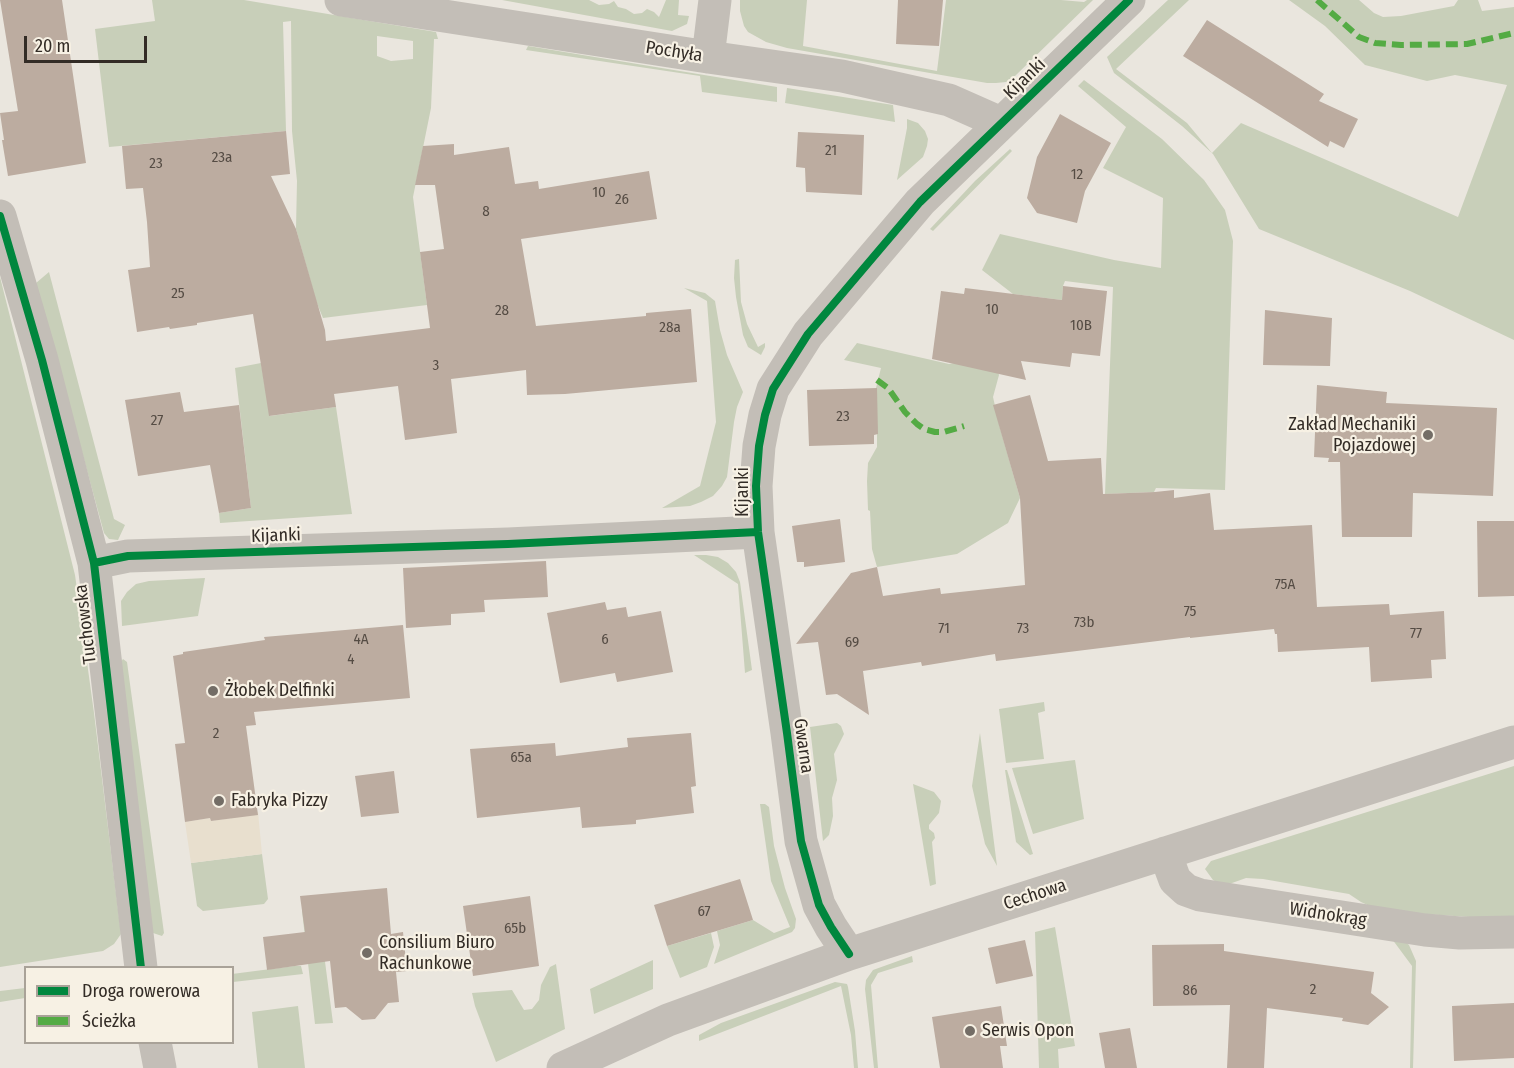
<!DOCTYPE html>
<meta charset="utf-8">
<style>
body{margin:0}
#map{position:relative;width:1514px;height:1068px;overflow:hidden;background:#eae6de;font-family:"Fira Sans Condensed",sans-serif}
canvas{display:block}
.legend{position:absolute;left:24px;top:966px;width:210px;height:78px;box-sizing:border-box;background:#f7f1e4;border:2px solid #a9a298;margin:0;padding:8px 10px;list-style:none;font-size:18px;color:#332c26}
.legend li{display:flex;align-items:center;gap:12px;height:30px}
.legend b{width:30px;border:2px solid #a9a298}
.scale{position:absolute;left:24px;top:36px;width:123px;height:27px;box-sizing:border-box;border:3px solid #332c26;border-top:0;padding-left:8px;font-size:18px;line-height:21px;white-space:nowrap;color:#332c26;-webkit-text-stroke:4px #f7f1e4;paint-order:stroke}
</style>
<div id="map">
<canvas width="1514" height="1068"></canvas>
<ul class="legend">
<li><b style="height:8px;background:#00873e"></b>Droga rowerowa</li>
<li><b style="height:8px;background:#54ab44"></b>Ścieżka</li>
</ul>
<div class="scale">20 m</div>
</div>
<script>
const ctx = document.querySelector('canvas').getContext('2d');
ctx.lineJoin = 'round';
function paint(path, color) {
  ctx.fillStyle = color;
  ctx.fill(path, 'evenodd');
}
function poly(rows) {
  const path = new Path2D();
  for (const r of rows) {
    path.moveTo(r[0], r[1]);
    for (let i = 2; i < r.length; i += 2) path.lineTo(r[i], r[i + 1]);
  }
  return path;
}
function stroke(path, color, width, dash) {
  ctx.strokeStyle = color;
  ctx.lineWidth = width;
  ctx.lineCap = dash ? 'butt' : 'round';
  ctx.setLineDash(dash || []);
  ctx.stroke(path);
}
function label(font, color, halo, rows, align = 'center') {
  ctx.font = font + ' "Fira Sans Condensed",sans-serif';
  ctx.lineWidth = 4.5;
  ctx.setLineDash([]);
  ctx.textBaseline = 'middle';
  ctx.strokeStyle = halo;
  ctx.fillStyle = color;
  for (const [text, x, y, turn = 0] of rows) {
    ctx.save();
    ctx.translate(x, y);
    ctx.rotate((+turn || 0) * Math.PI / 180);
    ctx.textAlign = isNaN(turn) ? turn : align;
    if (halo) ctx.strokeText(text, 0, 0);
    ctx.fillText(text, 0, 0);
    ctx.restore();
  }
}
paint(poly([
 [152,0,244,0,436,32,438,39,434,39,431,108,413,197,427,305,323,318,316,301,296,229,297,181,292,131,291,21,283,22,286,131,109,147,95,29,155,21],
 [377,36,413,41,413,59,391,61,377,56],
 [502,0,589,0,599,5,609,4,614,1,618,7,626,9,634,14,642,13,647,9,654,12,659,17,666,0,679,0,678,15,689,16,687,24,672,31],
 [740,0,807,0,803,46,937,71,946,0,1061,0,1084,2,1087,0,1093,0,1015,76,1006,82,996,83,987,83,787,48,766,42,748,32,744,26,740,11],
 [1168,0,1189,0,1116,69,1187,123,1212,153,1241,123,1458,217,1507,85,1455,75,1427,81,1365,65,1325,26,1289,0,1359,0,1374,13,1383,17,1401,16,1454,6,1458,0,1478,0,1482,11,1514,7,1514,340,1410,291,1259,229,1213,154,1182,126,1114,73,1107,57],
 [528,46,777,87,777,102,702,92,700,76,526,50],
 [1084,80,1162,139,1204,180,1225,210,1233,241,1225,490,1156,488,1154,492,1105,494,1113,287,1065,281,1063,286,1062,300,1013,294,982,270,1000,234,1114,260,1161,268,1163,198,1103,168,1126,127,1078,86],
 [787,88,893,105,895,122,785,103],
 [907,119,918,123,925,131,928,139,927,146,923,157,897,180,907,128],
 [1010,149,1012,151,933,231,930,229,975,181],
 [739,259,741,302,747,324,758,347,765,343,765,347,761,355,748,347,743,335,736,297,734,278,735,260],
 [49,272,114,519,125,525,118,540,109,539,104,533,36,283],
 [0,277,75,575,94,713,121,934,114,944,103,951,0,967],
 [684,288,705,293,715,301,720,330,727,355,743,392,737,407,734,422,727,477,722,486,713,496,701,502,690,506,662,508,700,486,716,422,707,301],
 [857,343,949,364,999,354,996,364,999,375,993,397,1000,428,1020,498,1008,523,957,554,877,567,872,549,870,511,868,510,867,481,868,463,877,447,877,401,876,401,876,388,881,368,844,360],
 [261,363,270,416,336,407,352,514,220,523,219,513,251,508,235,368],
 [694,555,706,555,718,557,728,563,736,572,740,582,752,670,745,673,738,584],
 [205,578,198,616,122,626,121,601,127,592,136,584,149,581],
 [123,659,127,662,164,933,162,936,150,932,120,663],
 [1044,702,1045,711,1038,713,1044,759,1006,763,999,709],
 [837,723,841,726,844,734,834,754,837,780,832,798,833,816,829,835,823,841,810,727],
 [980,733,997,866,985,844,972,786],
 [1075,760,1084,819,1033,834,1012,768],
 [1514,766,1514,920,1380,911,1361,902,1349,894,1263,879,1246,878,1232,883,1221,885,1213,880,1205,869,1211,861],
 [1005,770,1007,770,1033,854,1030,855,1016,842],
 [913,784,934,792,941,801,939,813,929,825,929,829,934,833,935,838,932,842,936,884,930,886],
 [760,804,765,804,769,807,774,846,785,888,796,919,795,928,792,932,714,964,720,945,717,931,753,920,774,933,790,927,771,881],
 [262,854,268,899,264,904,203,911,197,906,191,863],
 [318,908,333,1023,315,1024,302,911],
 [1055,927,1075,1046,1058,1049,1059,1068,1039,1068,1035,932],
 [711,933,714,947,707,967,680,978,667,946],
 [1392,939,1403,939,1409,945,1416,961,1413,1068,1410,1068,1412,966],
 [912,956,913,962,878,973,871,985,878,1068,874,1068,865,989,866,980,873,970],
 [653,960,653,989,594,1014,590,989],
 [556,964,565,1029,496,1062,475,1006,472,993,512,990,524,1010,532,1009,539,1000,541,985,550,967],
 [294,966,301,966,303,974,233,982,232,974],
 [835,982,847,984,848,987,855,1031,858,1068,854,1068,851,1035,841,986,699,1041,699,1035,721,1023],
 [25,988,25,998,0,1002,0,991],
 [298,1006,305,1068,258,1068,252,1012]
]), '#c8cfb9');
paint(poly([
 [258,812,262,854,191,863,185,822,210,818,211,821,232,818,232,815]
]), '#e8dfce');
paint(poly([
 [0,0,62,0,86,163,8,176,2,140,4,140,0,113,18,111],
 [898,0,943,0,939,46,896,44],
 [1207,20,1324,94,1319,101,1358,119,1344,148,1330,141,1328,147,1183,56],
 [1060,114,1111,143,1085,191,1077,223,1037,213,1027,198,1037,157],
 [286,131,290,174,271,176,296,229,325,330,326,341,430,328,420,252,444,249,435,185,415,185,423,146,454,144,454,155,509,147,515,184,538,181,539,189,649,171,657,219,521,239,536,326,646,316,646,313,691,309,697,382,565,394,527,395,526,370,451,379,457,433,405,440,398,386,334,394,336,407,269,416,253,314,197,323,197,325,170,329,169,327,137,332,128,270,150,267,147,222,143,188,126,189,122,146],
 [798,132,864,135,862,195,806,192,805,168,796,167],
 [1063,286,1107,291,1100,356,1072,353,1070,367,1021,361,1026,380,932,359,941,291,964,294,965,288,1062,300],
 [1265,310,1332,318,1330,366,1263,365],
 [1317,385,1387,392,1386,403,1497,408,1493,496,1413,493,1412,537,1342,537,1340,462,1328,462,1329,458,1314,457],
 [877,388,878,434,874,435,874,444,809,446,807,390],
 [180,392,184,412,239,405,251,508,219,513,210,465,138,476,125,400],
 [1030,395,1048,461,1101,458,1103,494,1155,492,1174,490,1174,498,1210,493,1214,530,1312,525,1317,607,1389,604,1390,615,1444,611,1446,659,1431,660,1432,678,1371,682,1369,647,1278,652,1277,634,1275,634,1274,629,1190,638,1190,637,996,661,995,654,922,666,921,662,863,671,869,715,837,694,826,695,818,642,796,644,851,573,877,567,883,596,940,588,941,594,1025,585,1020,498,993,405],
 [840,519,845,562,804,567,804,562,797,562,792,526],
 [1477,521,1514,521,1514,596,1478,597],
 [546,561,548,597,484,600,485,612,451,614,451,625,406,628,403,568],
 [605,602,607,610,626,607,628,617,661,611,673,672,617,682,615,673,560,683,547,613],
 [403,625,410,698,254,712,256,725,246,726,258,815,211,821,210,818,185,822,175,744,185,743,173,656,183,654,183,652,265,640,264,637],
 [691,733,696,786,691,787,694,813,636,820,636,824,582,828,580,807,477,818,470,749,555,743,556,756,628,747,627,738],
 [394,771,399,813,361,817,355,776],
 [740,879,753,920,667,946,654,905],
 [387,888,391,934,403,932,407,971,396,972,399,1002,388,1003,375,1019,362,1020,346,1007,335,1008,330,961,267,970,263,937,305,932,300,896],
 [530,896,539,966,473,976,463,906],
 [1025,940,1033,976,996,984,988,948],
 [1224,944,1224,951,1374,972,1371,993,1389,1007,1368,1025,1342,1021,1343,1018,1267,1008,1264,1068,1227,1068,1230,1005,1153,1006,1152,945],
 [1514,1003,1514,1058,1454,1061,1452,1006],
 [1001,1006,1007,1046,1000,1046,1003,1068,940,1068,932,1017],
 [1130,1028,1137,1068,1105,1068,1099,1033]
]), '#bcaca0');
stroke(poly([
 [341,0,708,57,842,76,949,100,1001,123],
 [708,57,715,0],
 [0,216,42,360,94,563,141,968],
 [94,563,128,556,508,544,758,532],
 [1165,853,1175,880,1186,890,1200,895,1425,930,1460,933,1514,932],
 [849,954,831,927,819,905,801,841,787,733,758,532,756,486,759,446,765,415,773,389,808,334,920,202,1129,0],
 [155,1042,160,1068],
 [563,1068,668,1020,849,954,1514,742]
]), '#c3beb7', 33);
stroke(poly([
 [1317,0,1359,37,1375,43,1401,45,1467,44,1514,33],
 [877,380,888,388,905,412,917,424,924,429,935,432,944,432,964,426]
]), '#54ab44', 6, [12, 6]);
stroke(poly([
 [0,216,42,360,94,563,141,968],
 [94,563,128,556,508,544,758,532],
 [849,954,831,927,819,905,801,841,787,733,758,532,756,486,759,446,765,415,773,389,808,334,920,202,1129,0]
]), '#00873e', 8);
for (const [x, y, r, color] of [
 [1428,435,6,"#736d66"],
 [213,691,6,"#736d66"],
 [219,801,6,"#736d66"],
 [367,953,6,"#736d66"],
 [970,1031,6,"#736d66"]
]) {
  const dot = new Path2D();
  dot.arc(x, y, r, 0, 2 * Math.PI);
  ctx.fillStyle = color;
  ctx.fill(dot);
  stroke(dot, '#f7f1e4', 2);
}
label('15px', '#554c44', null, [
 ["21",831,151],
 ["23a",222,158],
 ["23",156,164],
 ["12",1077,175],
 ["10",599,193],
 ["26",622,200],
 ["8",486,212],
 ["25",178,294],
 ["10",992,310],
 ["28",502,311],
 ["10B",1081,326],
 ["28a",670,328],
 ["3",436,366],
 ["23",843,417],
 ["27",157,421],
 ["75A",1285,585],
 ["75",1190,612],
 ["73b",1084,623],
 ["71",944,629],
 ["73",1023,629],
 ["77",1416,634],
 ["4A",361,640],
 ["6",605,640],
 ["69",852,643],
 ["4",351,660],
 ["2",216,734],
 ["65a",521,758],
 ["67",704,912],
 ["65b",515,929],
 ["2",1313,990],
 ["86",1190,991]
]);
label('18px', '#332c26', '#f7f1e4', [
 ["Pochyła",674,52,9],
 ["Kijanki",1025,79,-44],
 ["Kijanki",743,492,-90],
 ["Kijanki",276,536,-2],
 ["Tuchowska",86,624,-97],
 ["Gwarna",803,746,82],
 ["Cechowa",1035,895,-18],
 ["Widnokrąg",1328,915,9]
]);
label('18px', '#332c26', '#f7f1e4', [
 ["Zakład Mechaniki",1416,425,"right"],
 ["Pojazdowej",1416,446,"right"],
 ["Żłobek Delfinki",225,691],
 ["Fabryka Pizzy",231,801],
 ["Consilium Biuro",379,943],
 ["Rachunkowe",379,964],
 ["Serwis Opon",982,1031]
], 'left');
</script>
